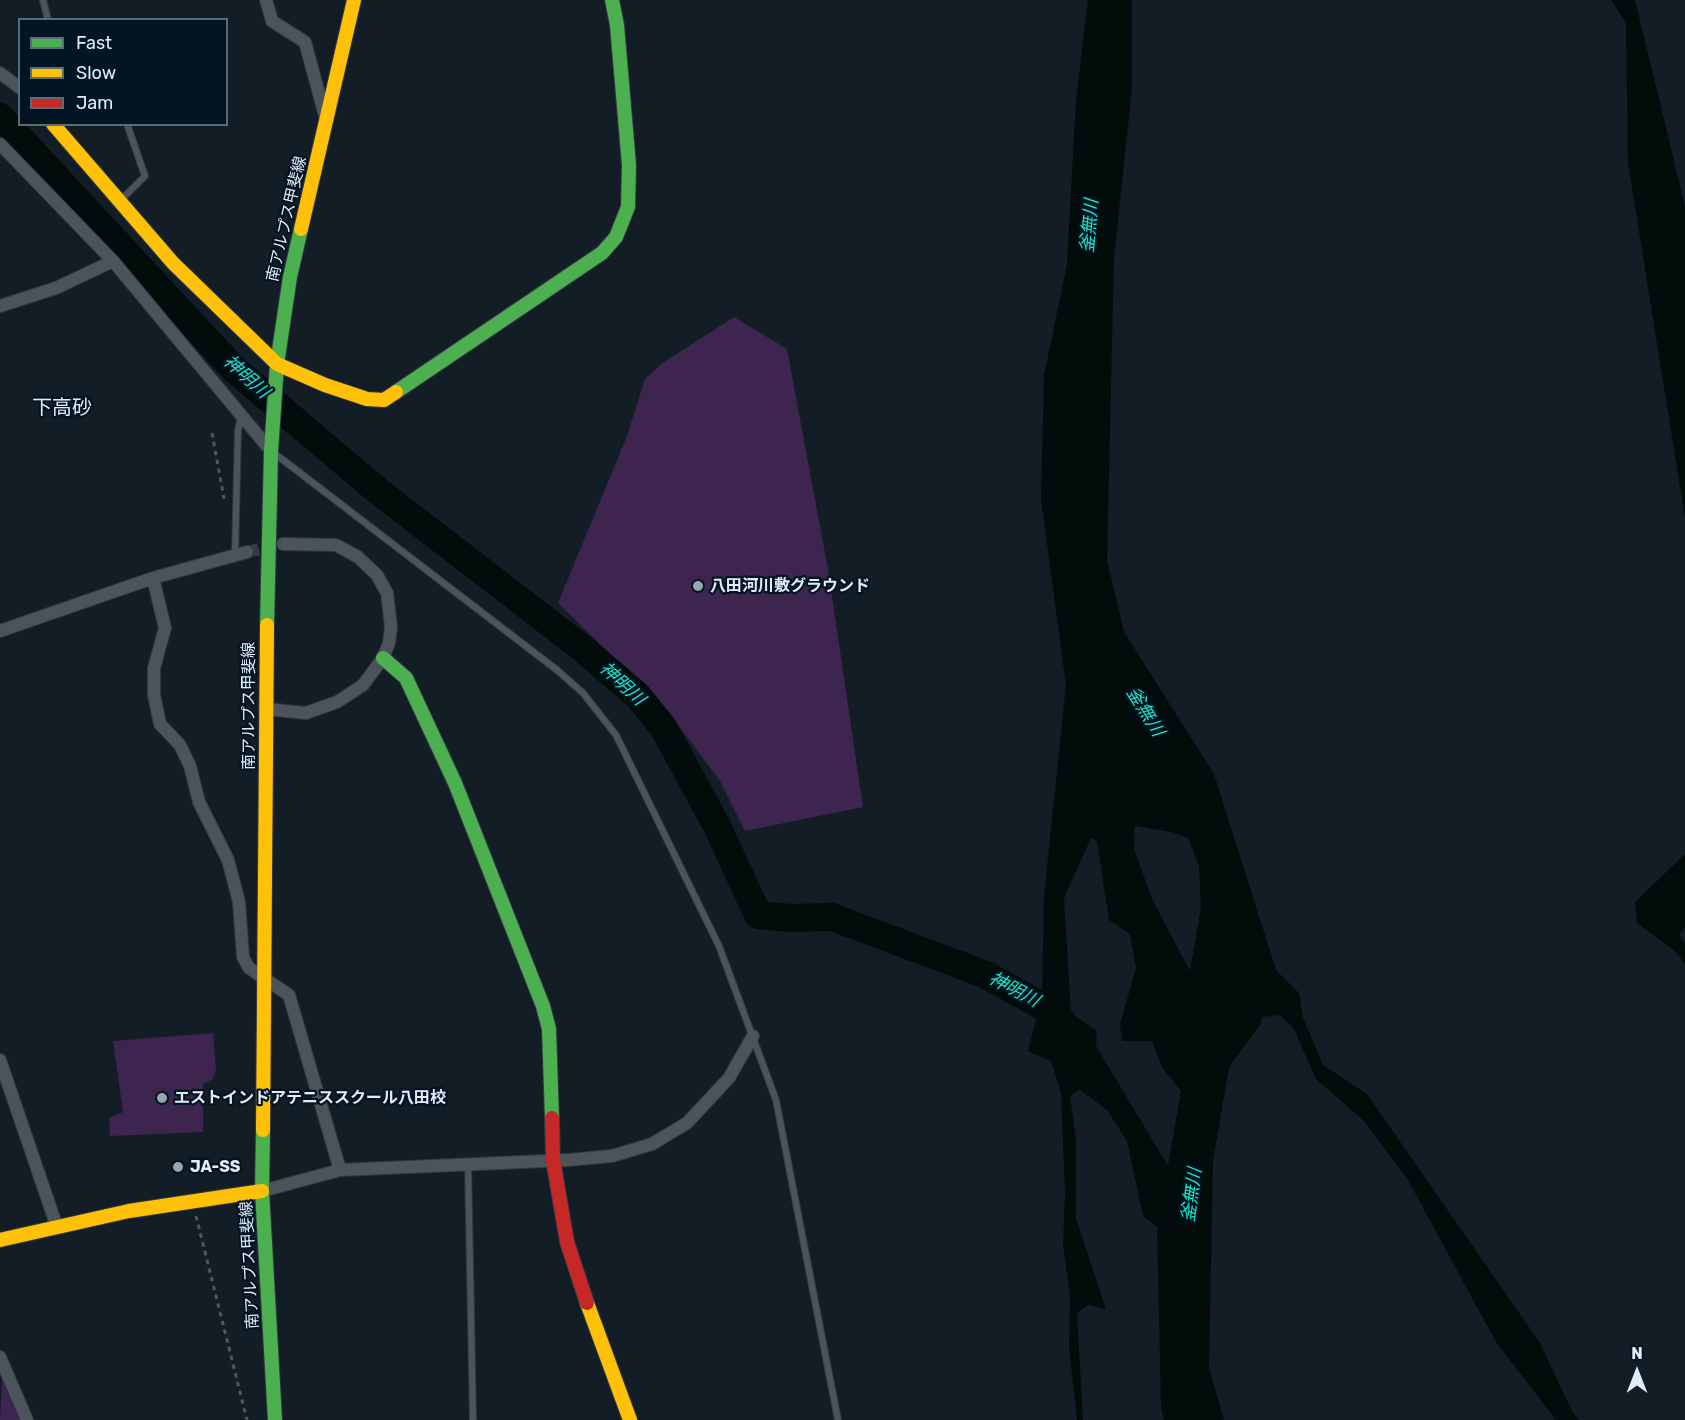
<!DOCTYPE html>
<meta charset="utf-8">
<style>
body{margin:0}
#map{position:relative;width:1685px;height:1420px;overflow:hidden;background:#131d25;font-family:Rubik,sans-serif}
canvas{display:block}
.legend{position:absolute;left:18px;top:18px;width:210px;height:108px;box-sizing:border-box;background:#031523;border:2px solid #5b6b78;margin:0;padding:8px 10px;list-style:none;font-size:18px;color:#e0ecf7}
.legend li{display:flex;align-items:center;gap:12px;height:30px}
.legend b{width:30px;border:2px solid #5b6b78}
.north{position:absolute;left:1607px;top:1342px;width:60px;height:60px;-webkit-text-stroke:4px #031523;paint-order:stroke;rotate:0deg;font-size:16px;font-weight:700;line-height:24px;text-align:center;color:#e0ecf7}
.north::after{content:'';display:block;margin:auto;width:21px;height:27px;background:#e0ecf7;clip-path:polygon(50% 0,100% 100%,50% 72%,0 100%)}
</style>
<div id="map">
<canvas width="1685" height="1420"></canvas>
<ul class="legend">
<li><b style="height:8px;background:#4caf50"></b>Fast</li>
<li><b style="height:8px;background:#ffc107"></b>Slow</li>
<li><b style="height:8px;background:#c62828"></b>Jam</li>
</ul>
<div class="north">N</div>
</div>
<script>
const ctx = document.querySelector('canvas').getContext('2d');
ctx.lineJoin = 'round';
function paint(path, color) {
  ctx.fillStyle = color;
  ctx.fill(path, 'evenodd');
}
function poly(rows) {
  const path = new Path2D();
  for (const r of rows) {
    path.moveTo(r[0], r[1]);
    for (let i = 2; i < r.length; i += 2) path.lineTo(r[i], r[i + 1]);
  }
  return path;
}
function stroke(path, color, width, dash) {
  ctx.strokeStyle = color;
  ctx.lineWidth = width;
  ctx.lineCap = dash ? 'butt' : 'round';
  ctx.setLineDash(dash || []);
  ctx.stroke(path);
}
function label(font, color, halo, rows, align = 'center') {
  ctx.font = font + ' Rubik,"Noto Sans JP",sans-serif';
  ctx.lineWidth = 4.5;
  ctx.setLineDash([]);
  ctx.textBaseline = 'middle';
  ctx.strokeStyle = halo;
  ctx.fillStyle = color;
  for (const [text, x, y, turn = 0] of rows) {
    ctx.save();
    ctx.translate(x, y);
    ctx.rotate((+turn || 0) * Math.PI / 180);
    ctx.textAlign = isNaN(turn) ? turn : align;
    if (halo) ctx.strokeText(text, 0, 0);
    ctx.fillText(text, 0, 0);
    ctx.restore();
  }
}
paint(poly([
 [734,317,787,349,828,569,863,807,745,831,720,781,667,710,558,603,627,436,645,379,661,364],
 [213,1033,216,1069,213,1079,203,1084,203,1132,110,1136,109,1118,123,1112,113,1041],
 [2,1379,19,1420,0,1420]
]), '#3d254f');
paint(poly([
 [1088,0,1132,0,1132,89,1114,257,1107,560,1124,632,1214,774,1276,970,1299,993,1303,1018,1323,1065,1367,1094,1540,1343,1573,1413,1579,1420,1556,1420,1496,1342,1408,1180,1364,1121,1316,1079,1294,1029,1280,1015,1262,1017,1260,1025,1229,1067,1213,1161,1209,1368,1224,1420,1164,1420,1161,1407,1157,1227,1143,1216,1127,1141,1107,1110,1079,1089,1070,1096,1076,1139,1076,1218,1106,1309,1088,1305,1077,1313,1083,1420,1077,1420,1069,1347,1070,1296,1063,1245,1065,1192,1061,1093,1051,1061,1028,1051,1042,996,1044,896,1066,685,1041,499,1044,376,1067,264,1076,100],
 [1135,826,1172,832,1188,838,1199,866,1201,908,1190,971,1153,901,1134,849],
 [1091,838,1097,841,1109,920,1130,934,1136,968,1120,1024,1122,1041,1152,1041,1162,1067,1181,1091,1168,1166,1096,1046,1097,1031,1071,1013,1064,898],
 [1611,0,1635,0,1685,206,1685,518,1628,163,1626,23],
 [1685,854,1685,927,1679,935,1685,943,1685,964,1676,952,1637,923,1635,902]
]), '#020d0b');
stroke(poly([
 [0,117,234,369,378,491,582,648,638,696,663,727,717,826,758,915,790,918,832,917,984,974,1057,1014,1067,1029]
]), '#020d0b', 28);
stroke(poly([
 [247,552,276,545]
]), '#323c44', 12, [12, 6]);
const lane = poly([
 [43,0,48,20],
 [121,200,145,176,127,124],
 [274,453,557,670,583,693,616,735,719,946,776,1100,838,1420],
 [235,555,238,430,241,418],
 [468,1164,473,1420]
]);
const street = poly([
 [266,0,272,21,305,42,325,116],
 [0,73,20,88],
 [0,144,113,261,271,451],
 [0,306,56,288,113,261],
 [153,578,165,628,154,668,154,695,160,724,180,745,190,766,199,802,228,860,239,902,243,957,249,968,289,995,340,1170],
 [0,631,153,578,247,552],
 [265,709,306,713,337,702,363,685,383,658,389,643,391,627,387,593,377,575,358,557,336,545,283,544],
 [0,1060,57,1227],
 [262,1191,340,1170,568,1160,612,1156,652,1144,687,1123,729,1078,753,1036],
 [0,1357,27,1420]
]);
const fast = poly([
 [396,392,602,253,616,237,628,207,629,165,617,25,612,0],
 [267,625,271,451,277,364,290,277,301,229],
 [383,658,406,678,455,783,543,1006,549,1029,552,1118],
 [263,1130,262,1191,275,1420]
]);
const slow = poly([
 [53,124,173,263,277,364,325,385,367,399,384,400,396,392],
 [301,229,354,0],
 [263,1130,267,625],
 [0,1240,129,1211,262,1191],
 [587,1303,630,1420]
]);
const jam = poly([
 [552,1118,553,1160,567,1242,587,1303]
]);
stroke(lane, '#323940', 8);
stroke(street, '#323940', 14);
stroke(fast, '#323940', 16);
stroke(slow, '#323940', 16);
stroke(jam, '#323940', 16);
stroke(poly([
 [212,433,224,499],
 [196,1216,247,1420]
]), '#4f565c', 3, [4.5, 4.5]);
stroke(lane, '#4c535a', 6);
stroke(street, '#4c535a', 12);
stroke(fast, '#4caf50', 14);
stroke(slow, '#ffc107', 14);
stroke(jam, '#c62828', 14);
for (const [x, y, r, color] of [
 [698,586,6,"#98a4ae"],
 [162,1098,6,"#98a4ae"],
 [178,1167,6,"#98a4ae"]
]) {
  const dot = new Path2D();
  dot.arc(x, y, r, 0, 2 * Math.PI);
  ctx.fillStyle = color;
  ctx.fill(dot);
  stroke(dot, '#031523', 2);
}
label('16px', '#e0ecf7', '#031523', [
 ["南アルプス甲斐線",287,219,-77],
 ["南アルプス甲斐線",249,706,-90],
 ["南アルプス甲斐線",250,1265,-93]
]);
label('bold 16px', '#e0ecf7', '#031523', [
 ["八田河川敷グラウンド",710,586],
 ["エストインドアテニススクール八田校",174,1098],
 ["JA-SS",190,1167]
], 'left');
label('italic 18px', '#1de2c4', '#031523', [
 ["釜無川",1090,226,-85],
 ["神明川",246,377,42],
 ["神明川",622,684,43],
 ["釜無川",1145,712,58],
 ["神明川",1014,990,28],
 ["釜無川",1192,1195,-82]
]);
label('20px', '#e0ecf7', '#031523', [
 ["下高砂",62,408]
]);
</script>
